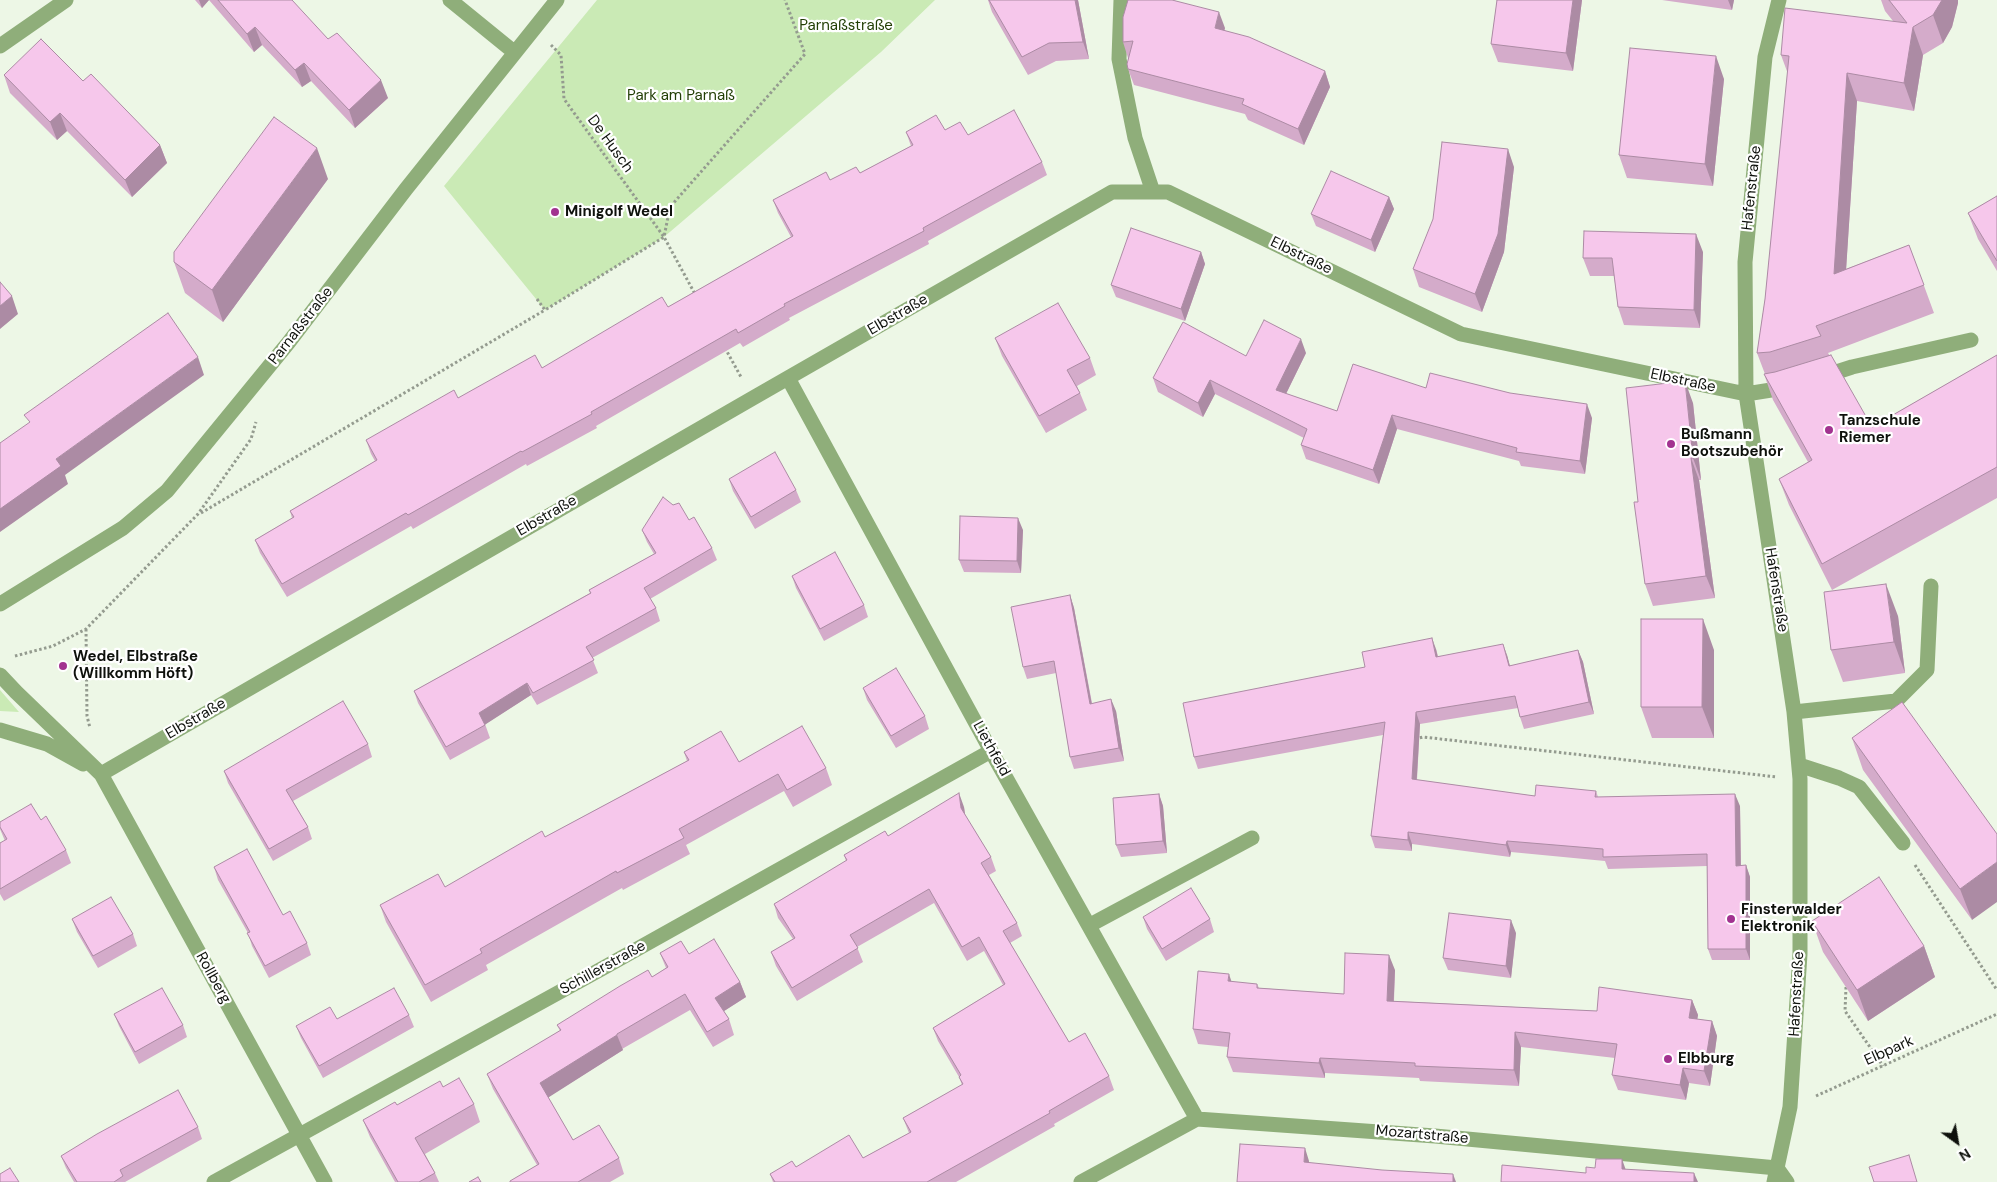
<!DOCTYPE html>
<meta charset="utf-8">
<style>
body{margin:0}
#map{position:relative;width:1997px;height:1182px;overflow:hidden;background:#edf7e6;font-family:"DM Sans",sans-serif}
canvas{display:block}
.north{position:absolute;left:1932px;top:1117px;width:50px;height:50px;-webkit-text-stroke:4px #fff;paint-order:stroke;rotate:148deg;font-size:14px;font-weight:700;line-height:20px;text-align:center;color:#0e110c}
.north::after{content:'';display:block;margin:auto;width:18px;height:22px;background:#0e110c;clip-path:polygon(50% 0,100% 100%,50% 72%,0 100%)}
</style>
<div id="map">
<canvas width="1997" height="1182"></canvas>
<div class="north">N</div>
</div>
<script>
const ctx = document.querySelector('canvas').getContext('2d');
ctx.lineJoin = 'round';
function paint(path, color) {
  ctx.fillStyle = color;
  ctx.fill(path, 'evenodd');
}
function poly(rows) {
  const path = new Path2D();
  for (const r of rows) {
    path.moveTo(r[0], r[1]);
    for (let i = 2; i < r.length; i += 2) path.lineTo(r[i], r[i + 1]);
  }
  return path;
}
function stroke(path, color, width, dash) {
  ctx.strokeStyle = color;
  ctx.lineWidth = width;
  ctx.lineCap = dash ? 'butt' : 'round';
  ctx.setLineDash(dash || []);
  ctx.stroke(path);
}
function label(font, color, halo, rows, align = 'center') {
  ctx.font = font + ' "DM Sans",sans-serif';
  ctx.lineWidth = 4.5;
  ctx.setLineDash([]);
  ctx.textBaseline = 'middle';
  ctx.strokeStyle = halo;
  ctx.fillStyle = color;
  for (const [text, x, y, turn = 0] of rows) {
    ctx.save();
    ctx.translate(x, y);
    ctx.rotate((+turn || 0) * Math.PI / 180);
    ctx.textAlign = isNaN(turn) ? turn : align;
    if (halo) ctx.strokeText(text, 0, 0);
    ctx.fillText(text, 0, 0);
    ctx.restore();
  }
}
paint(poly([
 [597,0,935,0,881,52,664,237,545,310,444,186],
 [0,690,19,712,0,711]
]), '#caeab5');
stroke(poly([
 [551,45,561,55,564,99,664,237,695,294],
 [537,299,545,310,664,237,670,207,805,54,785,0],
 [725,348,741,377],
 [201,513,545,310],
 [86,629,87,716,90,728],
 [15,656,53,646,86,629,198,514,251,439,256,422],
 [1415,739,1423,737,1777,777],
 [1915,865,1997,990],
 [1846,987,1845,1011,1883,1066],
 [1816,1096,1997,1014]
]), '#949b8f', 3, [2.5, 2.5]);
stroke(poly([
 [450,0,514,52],
 [1121,0,1119,59,1135,138,1153,192],
 [0,46,66,0],
 [1821,377,1852,367,1971,340],
 [788,378,991,751,1197,1119],
 [0,604,123,528,167,491,289,342,406,189,557,0],
 [0,675,16,692,101,774,325,1182],
 [1794,712,1896,701,1927,670,1931,586],
 [0,730,47,744,83,764],
 [1799,765,1839,778,1859,787,1903,843],
 [101,774,753,398,1112,192,1168,192,1461,334,1746,394,1790,387],
 [1090,925,1252,838],
 [214,1182,605,967,991,751],
 [1081,1182,1197,1119,1435,1136,1777,1168,1787,1182],
 [1774,1182,1790,1107,1800,954,1800,779,1794,712,1746,394,1745,262,1765,57,1779,0]
]), '#8fae7a', 15);
paint(poly([
 [195,0,279,0,328,39,388,98,355,128,311,81,302,87,262,45,254,52,209,0,202,8],
 [988,0,1078,0,1089,59,1056,61,1028,75,992,12],
 [1497,0,1582,0,1573,71,1498,62,1491,44],
 [1662,0,1734,0,1732,10],
 [1881,0,1958,0,1958,3,1952,27,1943,43,1923,55,1914,111,1857,101,1846,269,1909,245,1934,313,1828,353,1872,427,1997,355,1997,498,1832,590,1789,505,1779,479,1808,462,1773,400,1764,374,1765,374,1757,353,1765,299,1788,74,1781,55,1893,21,1885,11],
 [1225,28,1224,30,1325,71,1330,87,1304,145,1248,120,1245,114,1134,85,1128,69,1128,58,1123,42],
 [4,75,83,81,160,145,167,163,132,197,67,131,57,140,10,93],
 [1724,79,1713,186,1627,178,1619,155],
 [945,130,968,135,1042,162,1047,175,928,241,929,244,789,318,790,320,743,347,740,343,596,426,597,428,527,466,526,464,413,529,411,526,287,597,260,553,255,540,292,518,290,511,375,461,371,454,366,440,458,398,542,368,668,307,791,237,778,213,773,200,830,180,860,173,911,146,906,132],
 [1514,167,1504,252,1482,312,1419,287,1413,269],
 [328,179,223,322,185,293,174,262],
 [1997,196,1997,271,1978,239,1968,213],
 [1389,197,1394,209,1375,252,1316,226,1311,214],
 [1201,252,1205,264,1185,321,1116,297,1111,285],
 [1703,252,1700,328,1624,325,1618,307,1614,276,1590,276,1583,258],
 [995,338,1090,358,1096,375,1077,386,1080,393,1087,410,1046,433,1002,356],
 [1306,353,1286,394,1337,411,1426,388,1592,418,1585,474,1521,466,1519,461,1397,429,1379,484,1306,459,1301,445,1304,438,1215,394,1203,417,1158,392,1153,378,1246,356],
 [1693,403,1701,480,1699,480,1715,598,1653,606,1645,584,1638,502],
 [729,479,796,490,801,502,755,529,733,491],
 [689,520,712,548,717,560,650,599,656,608,660,621,592,658,598,673,537,705,531,695,485,724,490,738,450,760,418,703,414,691,590,593,589,590,654,554,647,542,642,530],
 [1023,530,1021,573,964,572,959,560],
 [792,576,864,605,868,617,824,641,796,588],
 [1070,595,1074,608,1092,703,1116,711,1124,761,1074,769,1070,757,1056,673,1027,679,1023,667],
 [1898,616,1905,673,1843,682,1831,650],
 [1436,649,1438,656,1507,655,1510,666,1578,650,1583,662,1594,714,1524,729,1520,717,1518,708,1420,724,1417,780,1535,796,1596,791,1598,797,1740,806,1741,866,1746,865,1750,877,1750,960,1712,960,1708,949,1707,866,1608,869,1605,861,1511,852,1510,857,1412,844,1412,851,1375,848,1371,836,1383,735,1198,769,1194,757,1365,667],
 [1714,650,1714,738,1652,738,1641,707],
 [863,688,925,716,929,729,896,748,867,700],
 [1902,702,1972,920,1863,770,1852,738],
 [368,744,372,757,293,801,308,827,312,839,273,861,228,783,224,771],
 [684,752,739,762,826,768,832,785,793,807,784,791,686,845,690,854,623,890,622,888,486,965,488,970,431,1002,386,922,380,905,445,887,545,837,687,761],
 [1159,794,1163,806,1167,853,1121,857,1116,845],
 [964,807,965,815,991,857,996,871,989,875,1017,923,1022,936,1010,943,1069,1042,1109,1076,1114,1090,1054,1124,1055,1126,956,1182,773,1182,770,1174,796,1167,863,1158,909,1133,903,1118,962,1085,959,1077,938,1041,933,1028,1003,985,984,951,967,961,934,903,857,947,863,962,797,1001,776,966,771,952,793,939,778,918,774,904,846,861,844,855,888,836],
 [0,822,66,850,71,863,4,901,0,894,0,843,5,841,0,829],
 [214,867,307,943,311,955,269,978,252,946,248,933,218,880],
 [1143,917,1210,919,1214,932,1166,961,1147,929],
 [72,919,133,934,137,946,98,968,77,932],
 [1812,921,1924,946,1935,977,1868,1021,1823,952],
 [1516,933,1511,978,1448,970,1443,958],
 [660,953,689,954,740,982,746,997,724,1011,729,1019,734,1035,713,1047,690,1010,622,1049,623,1050,548,1097,573,1140,619,1158,624,1174,610,1182,510,1182,537,1165,493,1089,487,1074,560,1031,557,1025,652,977,666,968],
 [1395,970,1394,1001,1597,1011,1692,1000,1698,1015,1697,1019,1712,1021,1717,1036,1710,1086,1689,1083,1686,1100,1618,1090,1612,1075,1615,1058,1521,1047,1519,1086,1420,1081,1419,1078,1325,1073,1325,1078,1233,1072,1227,1057,1228,1047,1198,1044,1193,1029,1232,982,1257,984,1259,988,1344,994],
 [114,1014,183,1025,187,1037,139,1064,119,1026],
 [409,1015,414,1027,323,1078,301,1038,296,1026,337,1019],
 [443,1087,474,1104,480,1122,425,1154,435,1173,439,1182,395,1182,370,1137,363,1120],
 [198,1127,202,1139,125,1182,74,1182,66,1168,61,1156]
]), '#d4abca');
paint(poly([
 [199,0,209,0,202,8],
 [1075,0,1078,0,1089,59,1083,42],
 [1573,0,1582,0,1573,71,1566,53],
 [1728,0,1734,0,1732,10],
 [1942,0,1958,0,1958,3,1952,27,1943,43,1933,15],
 [1219,12,1225,28,1221,44,1215,28],
 [255,27,262,45,254,52,247,34],
 [1913,27,1923,55,1914,111,1904,83],
 [1716,56,1724,79,1713,186,1705,164],
 [304,63,311,81,302,87,295,70],
 [1325,71,1330,87,1304,145,1298,129],
 [1847,73,1857,101,1844,302,1834,274],
 [381,80,388,98,355,128,349,110],
 [60,113,67,131,57,140,50,122],
 [160,145,167,163,132,197,125,180],
 [317,148,328,179,223,322,212,290],
 [1508,149,1514,167,1504,252,1482,312,1475,294],
 [1389,197,1394,209,1375,252,1371,240],
 [1696,234,1703,252,1700,328,1694,310],
 [1201,252,1205,264,1185,321,1181,309],
 [12,296,18,314,0,329,0,306],
 [1301,339,1306,353,1281,404,1276,390],
 [198,357,204,375,65,475,68,484,0,532,0,509,56,459],
 [1210,380,1215,394,1203,417,1198,403],
 [1685,381,1693,403,1701,480,1693,458],
 [1587,404,1592,418,1585,474,1580,461],
 [1392,415,1397,429,1379,484,1373,470],
 [1691,458,1699,480,1715,598,1706,576],
 [1018,518,1023,530,1021,573,1017,561],
 [1886,584,1898,616,1905,673,1894,642],
 [1070,595,1074,608,1094,716,1090,704],
 [1703,619,1714,650,1714,738,1702,707],
 [1432,638,1436,649,1440,668,1436,657],
 [1503,644,1507,655,1513,678,1509,666],
 [1578,650,1583,662,1594,714,1589,702],
 [527,683,531,695,483,726,479,713],
 [1111,699,1116,711,1124,761,1119,748],
 [1416,712,1420,724,1416,791,1412,779],
 [959,793,964,807,966,821,961,808],
 [1159,794,1163,806,1167,853,1163,841],
 [1735,794,1740,806,1741,877,1736,866],
 [1408,832,1412,844,1412,851,1408,840],
 [1507,841,1511,852,1510,857,1506,845],
 [1997,862,1997,902,1972,920,1960,889],
 [1746,865,1750,877,1750,960,1746,949],
 [1511,920,1516,933,1511,978,1506,966],
 [1924,946,1935,977,1868,1021,1857,990],
 [1389,955,1395,970,1393,1016,1387,1001],
 [1229,974,1234,989,1228,981],
 [740,982,746,997,721,1013,715,998],
 [1692,1000,1698,1015,1695,1033,1689,1018],
 [1712,1021,1717,1036,1710,1086,1704,1071],
 [1515,1032,1521,1047,1519,1086,1514,1070],
 [617,1035,623,1050,546,1099,540,1083],
 [1320,1058,1325,1073,1325,1078,1319,1063],
 [1683,1068,1689,1083,1686,1100,1680,1085],
 [1305,1148,1309,1161,1308,1174,1304,1162],
 [1622,1159,1630,1182,1622,1169],
 [1694,1173,1698,1182,1694,1182],
 [1453,1174,1456,1182,1453,1182]
]), '#ac8ba4');
const building = poly([
 [218,0,292,0,328,39,337,33,381,80,349,110,304,63,295,70,255,27,247,34,218,0],
 [989,0,1075,0,1083,42,1049,43,1022,57,989,0],
 [1128,0,1172,0,1219,12,1215,28,1249,37,1325,71,1298,129,1242,104,1244,99,1128,69,1127,64,1133,41,1123,42,1123,17,1128,0],
 [1497,0,1573,0,1566,53,1491,44,1497,0],
 [1889,0,1942,0,1933,15,1913,27,1904,83,1847,73,1834,274,1909,245,1924,285,1816,326,1821,336,1770,352,1757,353,1765,299,1789,56,1781,55,1785,8,1907,23,1889,0],
 [41,39,83,81,91,74,160,145,125,180,60,113,50,122,4,75,41,39],
 [1630,48,1716,56,1705,164,1619,155,1630,48],
 [1014,110,1042,162,923,228,924,231,784,304,785,306,738,333,736,329,591,412,592,414,522,452,521,451,408,515,406,513,282,584,255,540,294,517,290,511,377,460,366,440,454,390,458,398,535,355,542,368,662,297,668,307,793,236,773,200,826,172,830,180,856,167,860,173,913,145,906,132,936,115,945,130,960,122,968,135,1014,110],
 [274,117,317,148,212,290,174,262,174,252,274,117],
 [1442,142,1508,149,1498,234,1475,294,1413,269,1433,219,1442,142],
 [1331,171,1389,197,1371,240,1311,214,1331,171],
 [1997,196,1997,261,1968,213,1997,196],
 [1131,228,1201,252,1181,309,1111,285,1131,228],
 [1584,231,1696,234,1694,310,1618,307,1612,258,1583,258,1584,231],
 [0,282,12,296,0,306,0,282],
 [1058,303,1090,358,1067,370,1080,393,1039,416,995,338,1058,303],
 [168,313,198,357,56,459,61,466,0,509,0,443,30,422,24,415,168,313],
 [1264,320,1301,339,1276,390,1337,411,1353,364,1426,388,1430,373,1510,393,1587,404,1580,461,1516,452,1517,448,1392,415,1373,470,1301,445,1307,429,1210,380,1198,403,1153,378,1183,322,1246,356,1264,320],
 [1831,355,1872,427,1997,355,1997,467,1822,564,1779,479,1812,460,1764,374,1775,372,1831,355],
 [1685,381,1693,458,1691,458,1706,576,1645,584,1634,502,1638,502,1626,388,1685,381],
 [775,452,796,490,751,517,729,479,775,452],
 [663,497,673,505,679,503,689,520,694,517,712,548,644,588,656,608,586,647,594,660,533,693,527,683,479,713,485,725,446,747,414,691,591,593,589,590,656,553,642,530,663,497],
 [960,516,1018,518,1017,561,959,560,960,516],
 [835,552,864,605,820,629,792,576,835,552],
 [1886,584,1894,642,1831,650,1824,592,1886,584],
 [1070,595,1090,704,1111,699,1119,748,1070,757,1054,661,1023,667,1011,607,1070,595],
 [1641,619,1703,619,1702,707,1641,707,1641,619],
 [1432,638,1436,657,1503,644,1509,666,1578,650,1589,702,1520,717,1515,696,1416,712,1412,779,1535,796,1536,785,1596,791,1595,797,1735,794,1736,866,1746,865,1746,949,1708,949,1707,854,1603,857,1603,849,1507,841,1506,845,1408,832,1408,840,1371,836,1385,722,1194,757,1183,703,1365,667,1362,652,1432,638],
 [896,668,925,716,891,736,863,688,896,668],
 [343,701,368,744,286,790,308,827,269,849,224,771,343,701],
 [1902,702,1997,834,1997,862,1960,889,1852,738,1902,702],
 [802,726,826,768,787,790,778,774,679,829,684,838,617,873,616,871,480,949,482,953,425,985,380,905,438,874,445,887,542,831,545,837,689,760,684,752,721,731,739,762,802,726],
 [959,793,961,808,991,857,981,863,1017,923,1003,931,1069,1042,1085,1033,1109,1076,1049,1111,1050,1113,927,1182,775,1182,770,1174,792,1161,796,1167,849,1135,863,1158,911,1132,903,1118,963,1084,959,1077,961,1075,933,1028,1005,984,979,937,962,947,929,889,850,935,858,948,792,988,771,952,795,938,774,904,847,860,844,855,885,831,888,836,959,793],
 [1159,794,1163,841,1116,845,1113,798,1159,794],
 [31,804,41,820,46,816,66,850,0,889,0,843,7,839,0,827,0,822,31,804],
 [247,849,283,915,290,911,307,943,265,966,247,933,250,932,214,867,247,849],
 [1879,877,1924,946,1857,990,1812,921,1879,877],
 [1191,888,1210,919,1162,949,1143,917,1191,888],
 [111,897,133,934,93,956,72,919,111,897],
 [1449,913,1511,920,1506,966,1443,958,1449,913],
 [714,939,740,982,715,998,729,1019,707,1032,685,994,617,1034,617,1035,540,1083,573,1140,599,1125,619,1158,578,1182,510,1182,510,1181,539,1164,487,1074,561,1030,557,1025,620,986,648,970,652,977,668,967,660,953,681,941,689,954,714,939],
 [1345,953,1389,955,1387,1001,1597,1011,1599,987,1692,1000,1689,1018,1712,1021,1704,1071,1683,1068,1680,1085,1612,1075,1617,1044,1515,1032,1514,1070,1415,1066,1415,1063,1320,1058,1319,1063,1227,1057,1230,1033,1193,1029,1198,971,1229,974,1228,981,1257,984,1257,988,1344,994,1345,953],
 [162,988,183,1025,135,1052,114,1014,162,988],
 [394,988,409,1015,319,1066,296,1026,330,1007,337,1019,394,988],
 [459,1078,474,1104,415,1138,435,1173,419,1182,398,1182,363,1120,395,1102,397,1105,440,1081,443,1087,459,1078],
 [178,1090,198,1127,120,1170,123,1176,114,1182,77,1182,61,1156,97,1134,178,1090],
 [1240,1144,1305,1148,1304,1162,1382,1170,1453,1174,1453,1182,1237,1182,1240,1144],
 [1909,1155,1917,1182,1874,1182,1869,1167,1909,1155],
 [1596,1159,1622,1159,1622,1169,1694,1173,1694,1182,1501,1182,1502,1165,1586,1173,1586,1167,1595,1168,1596,1159],
 [10,1168,19,1182,0,1182,0,1174,10,1168],
 [478,1177,481,1182,469,1182,478,1177]
]);
paint(building, '#f6c7eb');
stroke(building, '#ac8ba4', 1);
for (const [x, y, r, color] of [
 [555,212,5,"#a23290"],
 [1829,430,5,"#a23290"],
 [1671,444,5,"#a23290"],
 [63,666,5,"#a23290"],
 [1731,919,5,"#a23290"],
 [1668,1059,5,"#a23290"]
]) {
  const dot = new Path2D();
  dot.arc(x, y, r, 0, 2 * Math.PI);
  ctx.fillStyle = color;
  ctx.fill(dot);
  stroke(dot, '#fff', 2);
}
label('15px', '#233f06', '#fff', [
 ["Parnaßstraße",846,26],
 ["Park am Parnaß",681,96]
]);
label('15px', '#0e110c', '#fff', [
 ["De Husch",610,144,54],
 ["Hafenstraße",1752,188,-84],
 ["Elbstraße",1301,256,26],
 ["Elbstraße",898,315,-30],
 ["Parnaßstraße",301,326,-52],
 ["Elbstraße",1683,381,12],
 ["Elbstraße",547,516,-30],
 ["Hafenstraße",1776,590,81],
 ["Elbstraße",196,719,-30],
 ["Liethfeld",991,749,61],
 ["Schillerstraße",603,968,-29],
 ["Rollberg",213,978,61],
 ["Hafenstraße",1797,994,-87],
 ["Elbpark",1889,1051,-24],
 ["Mozartstraße",1422,1135,5]
]);
label('bold 15px', '#0e110c', '#fff', [
 ["Minigolf Wedel",565,212],
 ["Tanzschule",1839,421],
 ["Riemer",1839,438],
 ["Bußmann",1681,435],
 ["Bootszubehör",1681,452],
 ["Wedel, Elbstraße",73,657],
 ["(Willkomm Höft)",73,674],
 ["Finsterwalder",1741,910],
 ["Elektronik",1741,927],
 ["Elbburg",1678,1059]
], 'left');
</script>
